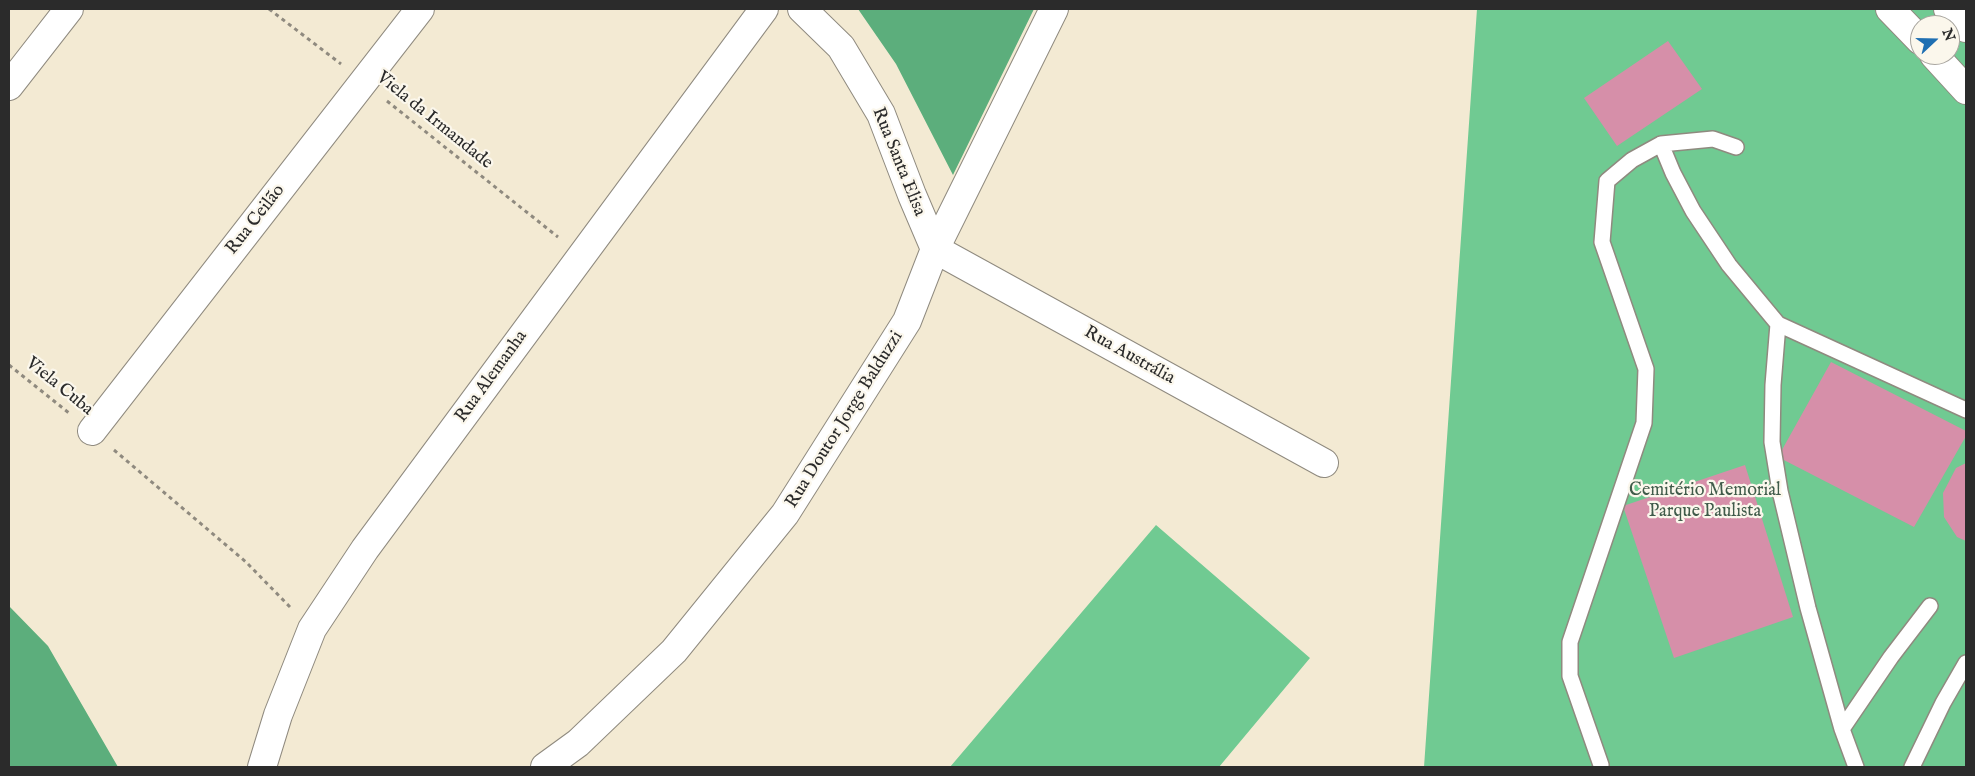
<!DOCTYPE html>
<meta charset="utf-8">
<style>
body{margin:0}
#map{position:relative;width:1975px;height:776px;overflow:hidden;background:#f3ead3;font-family:"IM FELL English",serif}
canvas{display:block}
.frame{position:absolute;inset:0;border:10px solid #2b2b2b;pointer-events:none}
.north{position:absolute;left:1910px;top:15px;width:50px;height:50px;box-sizing:border-box;background:#fbf7ec;border:1px solid #a8a59f;border-radius:50%;rotate:69deg;font-size:14px;font-weight:700;line-height:20px;text-align:center;color:#2b2b2b}
.north::after{content:'';display:block;margin:auto;width:18px;height:22px;background:#1f6fb2;clip-path:polygon(50% 0,100% 100%,50% 72%,0 100%)}
</style>
<div id="map">
<canvas width="1975" height="776"></canvas>
<div class="frame"></div>
<div class="north">N</div>
</div>
<script>
const ctx = document.querySelector('canvas').getContext('2d');
ctx.lineJoin = 'round';
function paint(path, color) {
  ctx.fillStyle = color;
  ctx.fill(path, 'evenodd');
}
function poly(rows) {
  const path = new Path2D();
  for (const r of rows) {
    path.moveTo(r[0], r[1]);
    for (let i = 2; i < r.length; i += 2) path.lineTo(r[i], r[i + 1]);
  }
  return path;
}
function stroke(path, color, width, dash) {
  ctx.strokeStyle = color;
  ctx.lineWidth = width;
  ctx.lineCap = dash ? 'butt' : 'round';
  ctx.setLineDash(dash || []);
  ctx.stroke(path);
}
function label(font, color, halo, rows, align = 'center') {
  ctx.font = font + ' "IM FELL English",serif';
  ctx.lineWidth = 4.5;
  ctx.setLineDash([]);
  ctx.textBaseline = 'middle';
  ctx.strokeStyle = halo;
  ctx.fillStyle = color;
  for (const [text, x, y, turn = 0] of rows) {
    ctx.save();
    ctx.translate(x, y);
    ctx.rotate((+turn || 0) * Math.PI / 180);
    ctx.textAlign = isNaN(turn) ? turn : align;
    if (halo) ctx.strokeText(text, 0, 0);
    ctx.fillText(text, 0, 0);
    ctx.restore();
  }
}
paint(poly([
 [1477,9,1966,9,1966,767,1424,767],
 [1920,25,1950,25,1950,55,1920,55],
 [1156,525,1310,658,1219,767,950,767]
]), '#70ca92');
paint(poly([
 [858,9,1034,9,953,175,896,64],
 [9,606,48,646,118,767,9,767]
]), '#5cae7c');
paint(poly([
 [1668,41,1702,89,1617,146,1584,98],
 [1831,362,1966,431,1966,436,1914,527,1778,457],
 [1966,463,1966,541,1957,537,1944,517,1943,493,1956,468],
 [1745,465,1793,617,1674,658,1623,506]
]), '#d68fa9');
const service = poly([
 [1736,147,1713,139,1661,144,1673,173,1693,211,1729,265,1778,324,1966,410],
 [1778,324,1773,385,1772,442,1780,491,1808,608,1842,729,1856,767],
 [1842,729,1891,657,1930,606],
 [1601,765,1570,676,1570,642,1644,423,1646,369,1602,242,1607,181,1632,160,1661,144],
 [1912,767,1943,703,1966,663]
]);
const minor = poly([
 [802,9,841,47,881,114,912,195,935,249],
 [1890,9,1920,40],
 [1948,9,1966,28],
 [1934,55,1966,90],
 [9,86,69,9],
 [935,249,1324,463],
 [92,431,420,9],
 [262,767,278,715,312,629,365,549,764,9],
 [545,767,578,743,674,651,785,514,907,321,935,249,1054,9]
]);
stroke(service, '#8f8a7f', 18);
stroke(minor, '#8f8a7f', 30);
stroke(poly([
 [269,9,341,64],
 [387,101,558,237],
 [9,365,69,413],
 [114,450,246,562,290,607]
]), '#8f8a7f', 3, [4, 4]);
stroke(service, '#fff', 15);
stroke(minor, '#fff', 28);
label('18px', '#2b2b2b', '#fbf7ec', [
 ["Viela da Irmandade",434,121,39],
 ["Rua Santa Elisa",898,162,68],
 ["Rua Ceilão",256,220,-52],
 ["Rua Austrália",1129,356,29],
 ["Rua Alemanha",492,377,-54],
 ["Viela Cuba",59,387,39],
 ["Rua Doutor Jorge Balduzzi",845,420,-58]
]);
label('18px', '#405b4a', '#fbf7ec', [
 ["Cemitério Memorial",1705,491],
 ["Parque Paulista",1705,512]
]);
</script>
